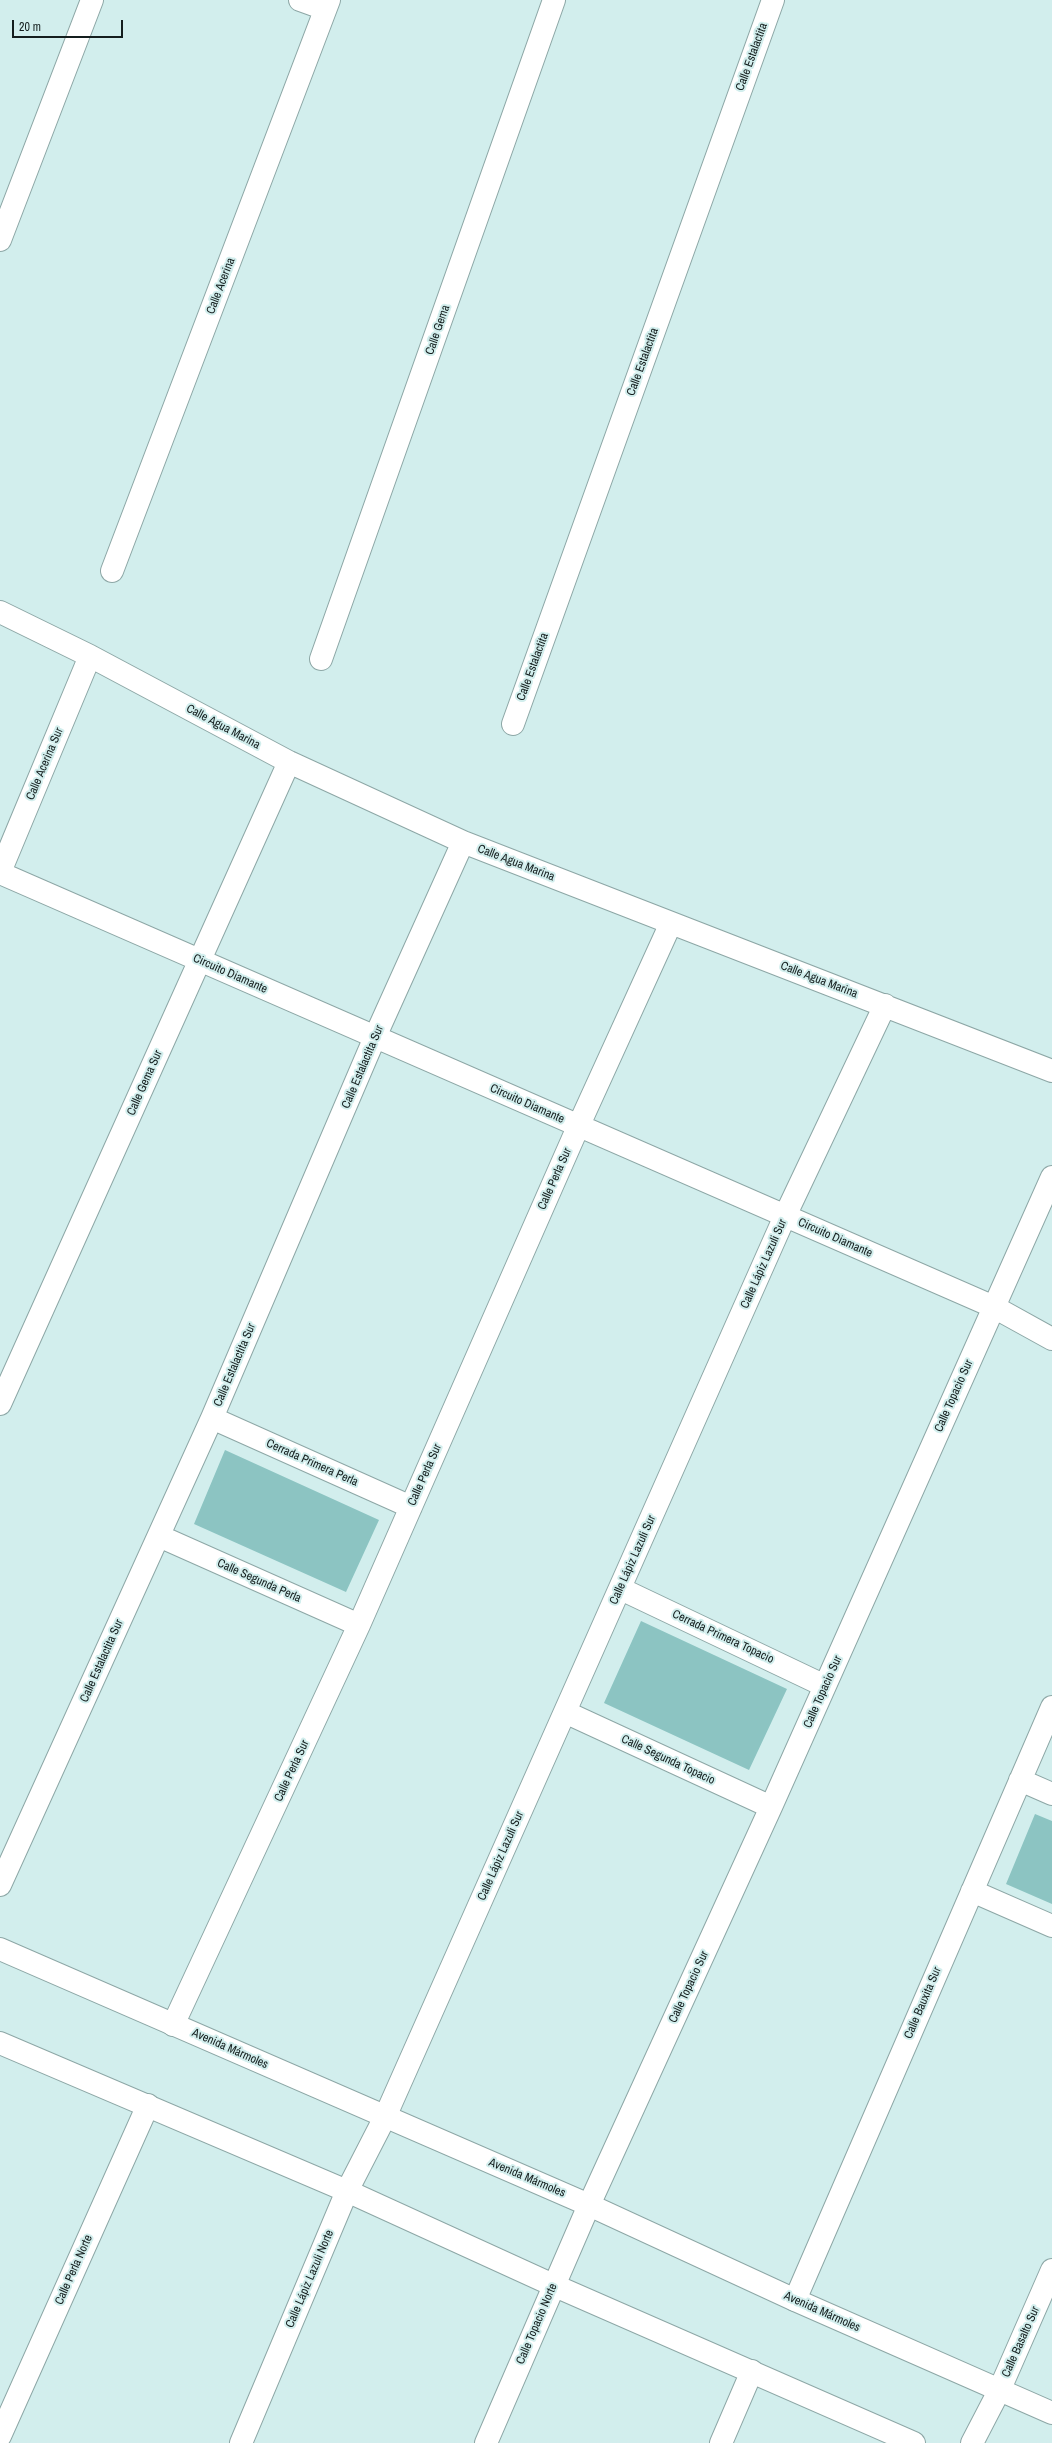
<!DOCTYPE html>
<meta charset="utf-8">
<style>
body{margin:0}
#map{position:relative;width:1052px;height:2443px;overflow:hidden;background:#d2eeed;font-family:"Archivo Narrow",sans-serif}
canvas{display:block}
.scale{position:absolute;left:12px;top:20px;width:111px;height:18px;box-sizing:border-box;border:2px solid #141e1e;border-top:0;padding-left:5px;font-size:12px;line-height:14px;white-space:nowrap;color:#141e1e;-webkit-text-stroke:3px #d2eeed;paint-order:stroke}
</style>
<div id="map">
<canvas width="1052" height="2443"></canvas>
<div class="scale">20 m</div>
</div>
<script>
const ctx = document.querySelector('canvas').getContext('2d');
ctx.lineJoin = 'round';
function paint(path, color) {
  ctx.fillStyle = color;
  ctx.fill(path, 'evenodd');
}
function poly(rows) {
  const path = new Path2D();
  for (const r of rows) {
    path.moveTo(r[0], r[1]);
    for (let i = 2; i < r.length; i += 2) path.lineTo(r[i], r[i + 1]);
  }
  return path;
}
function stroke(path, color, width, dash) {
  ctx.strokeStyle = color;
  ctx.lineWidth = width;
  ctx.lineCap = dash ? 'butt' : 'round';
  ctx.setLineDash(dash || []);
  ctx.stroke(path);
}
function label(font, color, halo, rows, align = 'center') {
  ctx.font = font + ' "Archivo Narrow",sans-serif';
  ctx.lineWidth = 4;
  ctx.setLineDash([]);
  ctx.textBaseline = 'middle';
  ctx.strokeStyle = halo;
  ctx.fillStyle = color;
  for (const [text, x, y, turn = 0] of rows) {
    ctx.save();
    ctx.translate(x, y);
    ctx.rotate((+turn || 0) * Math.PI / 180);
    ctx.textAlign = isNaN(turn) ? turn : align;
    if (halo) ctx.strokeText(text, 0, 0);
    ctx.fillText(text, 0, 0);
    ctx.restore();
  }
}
paint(poly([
 [225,1450,379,1520,346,1592,194,1524],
 [641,1621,787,1689,749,1770,604,1703],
 [1035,1814,1052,1821,1052,1904,1006,1884]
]), '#8cc4c2');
const minor = poly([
 [300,0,325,9],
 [0,240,92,0],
 [112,571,329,0],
 [0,612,90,656,289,762,463,842,1052,1071],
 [321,659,554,0],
 [513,724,773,0],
 [0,872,90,656],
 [0,873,994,1307,1052,1339],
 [0,1404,289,762],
 [212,1418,411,1507],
 [159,1536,359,1625],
 [621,1589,825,1686],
 [565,1712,771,1807],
 [1020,1780,1052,1794],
 [0,1885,212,1418,375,1037,463,842],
 [972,1891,1052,1926],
 [173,2025,359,1625,578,1127,671,923],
 [795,2300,1052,1707],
 [0,2436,148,2105],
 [241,2443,347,2191,385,2117,785,1216,885,1005],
 [486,2443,589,2205,771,1807,1052,1177],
 [721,2443,752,2371],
 [972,2443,999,2391,1052,2270]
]);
const tertiary = poly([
 [0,1949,589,2205,795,2300,1052,2413],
 [0,2043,347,2191,553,2285,914,2443]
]);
stroke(minor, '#8da7a6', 24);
stroke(tertiary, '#8da7a6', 24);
stroke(minor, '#fff', 22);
stroke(tertiary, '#fff', 22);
label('12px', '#141e1e', '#d2eeed', [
 ["Calle Estalactita",752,57,-70],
 ["Calle Acerina",221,286,-69],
 ["Calle Gema",438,330,-71],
 ["Calle Estalactita",643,362,-70],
 ["Calle Estalactita",533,667,-70],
 ["Calle Agua Marina",223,727,28],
 ["Calle Acerina Sur",45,764,-67],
 ["Calle Agua Marina",516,863,21],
 ["Circuito Diamante",230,974,24],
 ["Calle Agua Marina",819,980,21],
 ["Calle Estalactita Sur",363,1067,-67],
 ["Calle Gema Sur",145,1083,-66],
 ["Circuito Diamante",527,1104,24],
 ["Calle Perla Sur",555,1179,-66],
 ["Circuito Diamante",835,1238,24],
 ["Calle Lápiz Lazuli Sur",764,1264,-66],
 ["Calle Estalactita Sur",235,1365,-67],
 ["Calle Topacio Sur",954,1396,-66],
 ["Cerrada Primera Perla",312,1463,24],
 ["Calle Perla Sur",425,1475,-66],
 ["Calle Lápiz Lazuli Sur",633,1560,-66],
 ["Calle Segunda Perla",259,1581,24],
 ["Cerrada Primera Topacio",723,1637,25],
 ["Calle Estalactita Sur",102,1661,-66],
 ["Calle Topacio Sur",823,1692,-66],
 ["Calle Segunda Topacio",668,1760,25],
 ["Calle Perla Sur",292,1771,-65],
 ["Calle Lápiz Lazuli Sur",501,1856,-66],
 ["Calle Topacio Sur",689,1987,-65],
 ["Calle Bauxita Sur",923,2003,-67],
 ["Avenida Mármoles",230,2049,24],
 ["Avenida Mármoles",527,2178,23],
 ["Calle Perla Norte",74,2270,-66],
 ["Calle Lápiz Lazuli Norte",310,2279,-67],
 ["Avenida Mármoles",822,2312,24],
 ["Calle Topacio Norte",537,2324,-67],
 ["Calle Basalto Sur",1021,2342,-66]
]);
</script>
